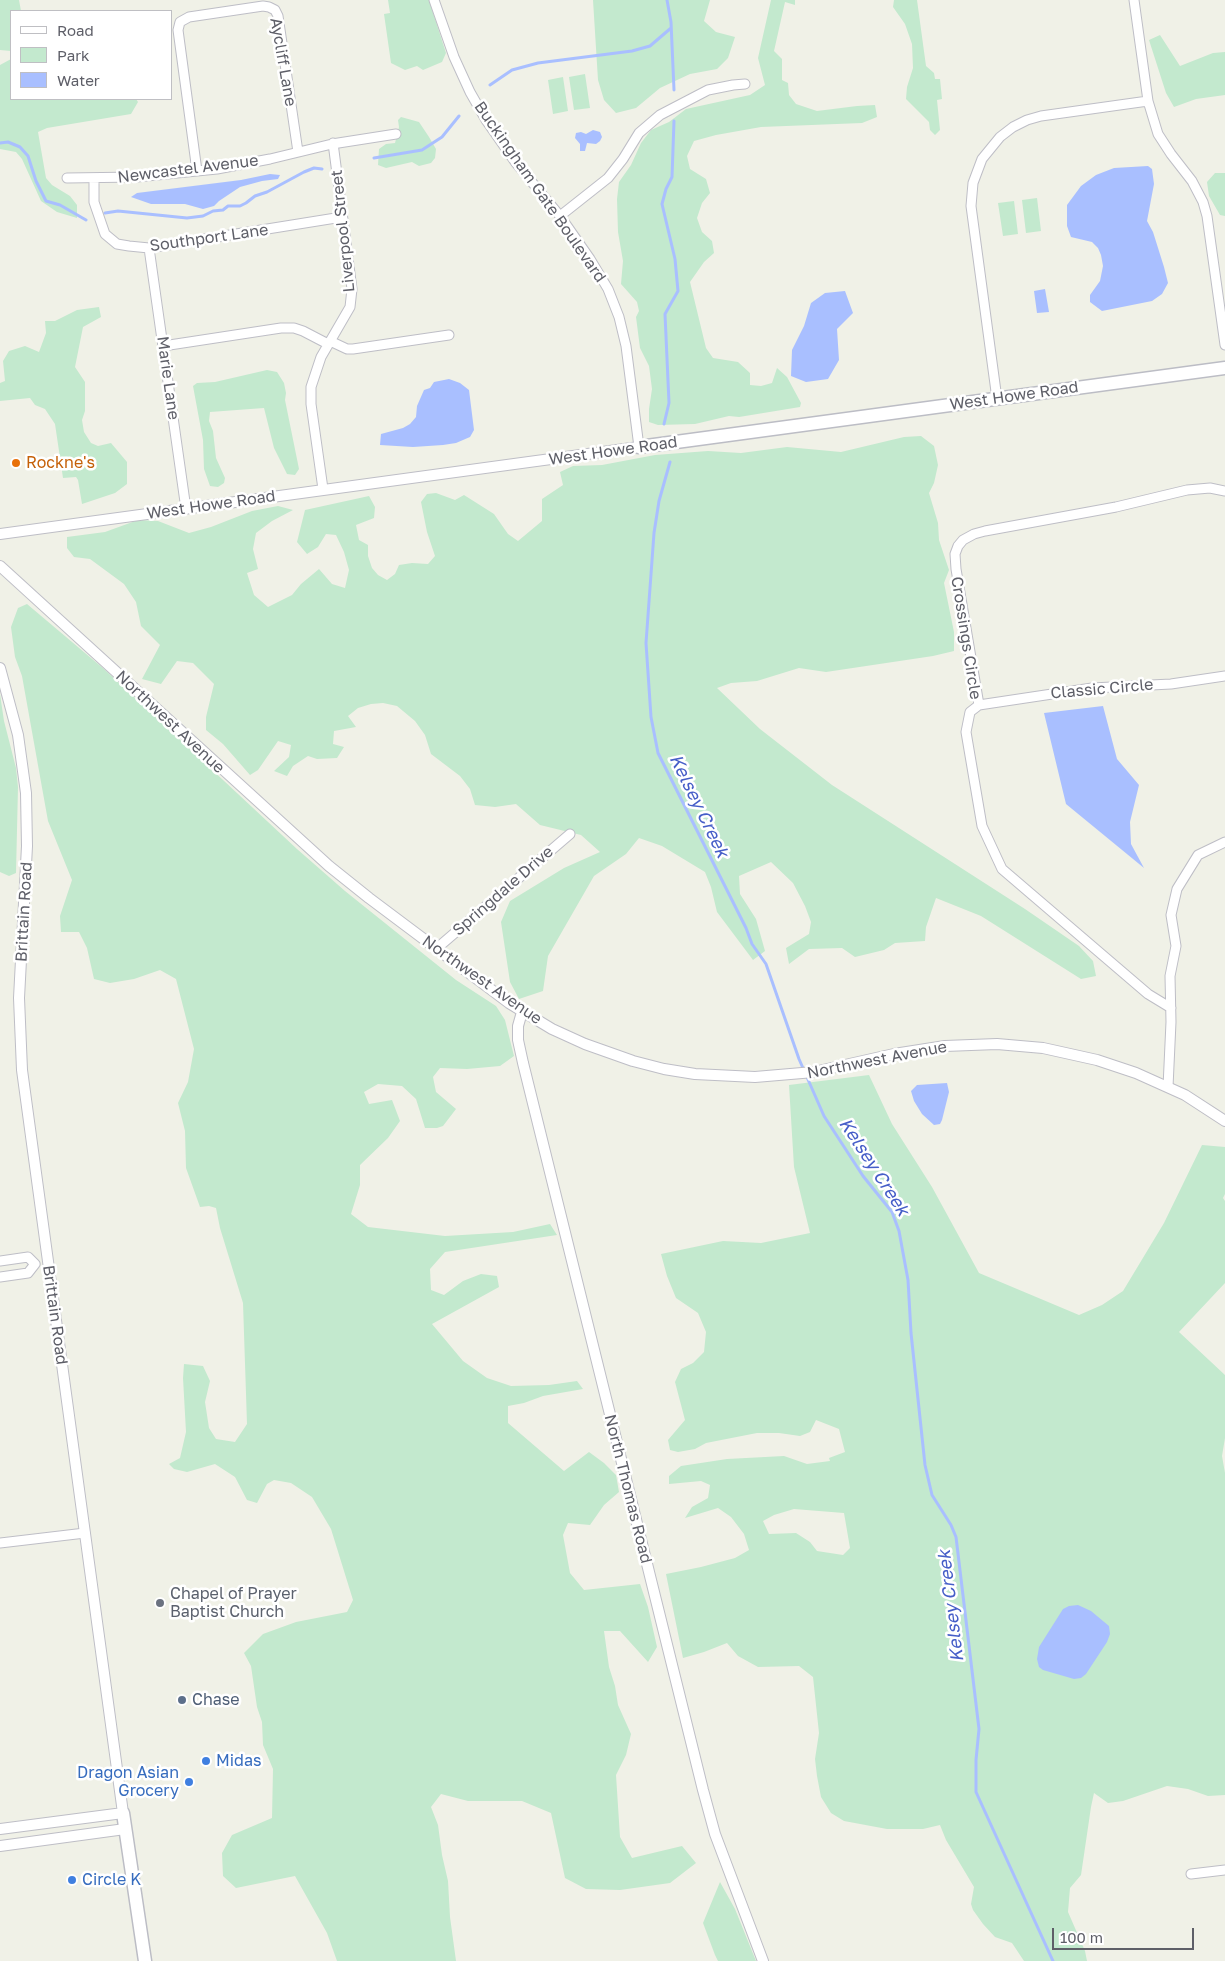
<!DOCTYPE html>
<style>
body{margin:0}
#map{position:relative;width:1225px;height:1961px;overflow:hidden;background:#f0f1e7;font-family:"Golos Text",sans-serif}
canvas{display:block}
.legend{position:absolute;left:10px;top:10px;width:162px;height:90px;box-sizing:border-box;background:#fff;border:1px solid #bfbfc3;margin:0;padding:6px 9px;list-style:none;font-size:15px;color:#5e5f68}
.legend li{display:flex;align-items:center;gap:10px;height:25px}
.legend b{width:25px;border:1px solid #bfbfc3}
.scale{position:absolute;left:1052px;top:1928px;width:142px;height:22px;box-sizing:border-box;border:2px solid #5e5f68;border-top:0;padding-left:6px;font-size:15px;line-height:18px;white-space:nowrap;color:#5e5f68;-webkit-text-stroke:4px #fff;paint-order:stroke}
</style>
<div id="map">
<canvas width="1225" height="1961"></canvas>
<ul class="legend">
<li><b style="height:6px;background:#fff"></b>Road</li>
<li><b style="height:14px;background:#c3e9ce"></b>Park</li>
<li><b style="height:14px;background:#a9bfff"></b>Water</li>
</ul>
<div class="scale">100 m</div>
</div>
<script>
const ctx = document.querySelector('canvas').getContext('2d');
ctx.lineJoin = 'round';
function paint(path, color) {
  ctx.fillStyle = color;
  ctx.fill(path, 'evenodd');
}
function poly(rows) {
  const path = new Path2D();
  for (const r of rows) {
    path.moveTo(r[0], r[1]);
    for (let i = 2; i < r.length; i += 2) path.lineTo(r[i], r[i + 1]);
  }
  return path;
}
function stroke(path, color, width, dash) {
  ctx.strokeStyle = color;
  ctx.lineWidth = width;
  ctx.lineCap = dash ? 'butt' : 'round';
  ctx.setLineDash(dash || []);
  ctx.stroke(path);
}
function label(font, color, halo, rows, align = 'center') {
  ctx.font = font + ' "Golos Text",sans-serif';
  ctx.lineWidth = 5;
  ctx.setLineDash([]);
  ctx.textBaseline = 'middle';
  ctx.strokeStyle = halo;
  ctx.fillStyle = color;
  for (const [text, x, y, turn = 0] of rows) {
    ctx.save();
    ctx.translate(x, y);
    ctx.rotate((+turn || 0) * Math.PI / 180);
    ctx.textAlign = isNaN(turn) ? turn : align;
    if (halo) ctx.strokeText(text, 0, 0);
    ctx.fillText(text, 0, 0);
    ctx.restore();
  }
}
paint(poly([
 [0,0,19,0,21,11,11,11,11,51,0,50],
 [388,0,429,0,446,53,442,62,423,70,417,66,405,70,391,63,384,14,390,13],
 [593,0,710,0,704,21,716,32,735,37,728,58,717,69,690,74,660,88,636,108,616,113,604,100,598,80],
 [771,0,795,0,795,5,785,2,774,51,782,59,782,80,788,83,789,95,796,104,817,111,857,106,875,105,877,117,862,123,761,127,716,135,694,141,687,156,690,169,706,179,710,193,702,203,697,218,702,232,712,241,714,253,704,262,690,282,706,348,713,358,738,362,750,373,750,385,761,386,772,383,777,368,787,377,801,403,800,407,739,417,729,416,695,424,658,425,649,422,649,409,652,389,649,366,640,348,636,317,639,311,637,302,621,284,623,261,618,232,617,199,619,182,631,165,641,143,651,130,669,122,686,109,750,95,765,85,758,58],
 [894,0,917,0,926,66,934,73,935,79,940,79,942,99,937,100,940,130,935,135,930,130,929,122,906,99,907,87,913,68,912,44,905,24,893,7],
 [1160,35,1180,66,1213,53,1225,52,1225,95,1196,99,1174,107,1166,93,1149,40],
 [11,59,11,99,136,99,138,102,131,114,47,128,38,132,46,178,52,185,70,196,77,205,77,218,57,212,41,201,22,159,16,152,0,149,0,65],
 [585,74,590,108,574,110,569,77],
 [563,77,568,111,553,114,548,80],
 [401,117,419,122,429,137,436,149,435,158,431,163,419,166,412,162,386,168,378,165,379,149,386,144,395,143,399,127,398,120],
 [1215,173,1225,173,1225,216,1220,215,1209,196,1207,182],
 [1037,198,1041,231,1026,233,1022,200],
 [1014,201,1018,234,1003,236,998,203],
 [99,307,101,317,83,327,75,367,85,382,85,411,82,420,84,432,91,443,98,446,111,443,127,462,127,484,115,493,82,504,78,480,76,477,63,478,55,424,45,409,35,405,30,398,0,401,0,383,5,381,3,361,9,351,25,346,39,352,46,333,45,321,55,321,77,310],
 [267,370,277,372,284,383,286,393,285,400,299,469,295,475,287,474,274,448,264,408,210,412,209,421,213,431,216,458,225,478,224,483,218,487,210,486,204,469,203,440,193,386,197,383,215,382],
 [921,436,934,446,938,465,934,483,929,493,938,523,939,540,949,570,944,583,954,632,954,651,933,656,826,672,799,668,757,681,731,683,717,688,760,729,832,785,1025,909,1079,946,1093,961,1096,976,1081,979,981,916,936,898,926,927,925,941,895,943,884,950,855,957,842,948,809,949,789,964,786,948,809,934,811,922,805,906,793,883,771,862,739,876,740,894,756,919,765,951,753,960,717,912,711,887,705,872,662,846,639,838,626,854,594,876,548,956,543,991,519,999,510,982,501,922,510,901,564,868,600,852,581,835,540,825,516,804,495,807,475,805,470,789,460,776,431,754,425,735,415,721,397,706,383,703,371,704,358,708,348,716,356,727,334,731,333,744,344,747,337,758,317,759,308,756,293,766,287,776,274,771,289,757,291,745,278,741,258,770,250,775,223,744,206,730,206,717,214,684,193,663,177,661,161,684,142,679,160,645,141,626,136,602,124,584,90,559,74,557,67,548,67,537,105,532,138,520,158,521,189,533,211,527,252,511,278,506,293,510,272,521,256,533,253,549,258,569,247,573,254,595,268,607,292,595,301,584,319,569,332,584,345,588,349,570,344,552,336,535,326,534,318,547,307,554,297,542,305,510,369,496,375,507,374,518,356,525,359,540,368,545,368,556,372,568,378,575,387,580,395,574,399,565,412,563,428,564,435,556,427,532,421,502,427,494,436,493,455,500,464,495,494,514,508,534,518,541,542,521,542,499,563,485,560,472,573,466,602,465,655,455,708,451,741,453,787,447,841,452,904,437],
 [27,604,104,669,297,849,345,891,456,980,496,1006,505,1020,514,1056,500,1066,467,1069,440,1068,433,1077,436,1092,456,1109,443,1126,437,1128,425,1128,416,1099,402,1086,378,1084,364,1092,369,1104,392,1100,400,1121,388,1138,360,1165,360,1185,351,1214,368,1227,445,1236,513,1232,550,1224,557,1235,445,1252,430,1269,431,1290,444,1295,463,1281,481,1274,497,1276,499,1287,432,1324,463,1361,487,1378,511,1386,549,1385,577,1381,583,1389,543,1396,524,1403,508,1406,508,1423,564,1471,589,1452,604,1463,616,1475,619,1492,604,1505,590,1525,568,1523,563,1535,570,1573,584,1590,640,1584,648,1607,657,1647,648,1662,620,1631,604,1631,609,1667,615,1686,618,1705,631,1734,626,1755,616,1775,620,1837,632,1858,682,1846,696,1863,670,1883,620,1890,586,1889,565,1878,551,1813,522,1801,468,1801,441,1794,431,1807,438,1825,442,1855,448,1881,450,1917,456,1961,337,1961,327,1933,295,1876,236,1888,223,1876,222,1853,232,1835,272,1818,273,1769,263,1745,262,1722,257,1707,251,1666,244,1653,263,1634,296,1622,347,1612,353,1600,331,1529,312,1497,291,1483,274,1480,267,1484,257,1503,247,1500,235,1477,215,1464,187,1472,174,1469,169,1464,180,1458,186,1432,183,1378,184,1364,203,1366,210,1381,205,1402,209,1428,216,1439,235,1442,247,1424,243,1303,220,1228,216,1208,209,1206,200,1207,186,1168,185,1131,178,1103,188,1082,194,1049,176,979,160,970,134,979,110,983,94,979,87,948,79,932,61,932,60,916,72,880,48,821,22,676,15,657,11,627,18,608],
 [0,694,4,721,16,768,18,787,16,873,9,876,0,872],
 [869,1075,892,1124,932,1187,979,1273,1079,1315,1102,1305,1123,1291,1164,1223,1202,1145,1225,1147,1225,1194,1223,1198,1225,1201,1225,1283,1179,1332,1225,1375,1225,1438,1222,1456,1225,1473,1225,1795,1208,1796,1188,1789,1167,1786,1123,1801,1108,1803,1094,1793,1091,1807,1081,1875,1070,1888,1068,1912,1085,1951,1087,1961,1024,1961,1012,1943,995,1937,983,1924,973,1910,971,1904,974,1887,946,1840,940,1825,923,1829,887,1829,844,1821,831,1813,821,1797,817,1776,815,1759,819,1733,813,1677,799,1666,758,1667,738,1656,727,1643,704,1652,683,1658,666,1574,701,1567,735,1558,749,1550,744,1534,731,1517,718,1508,685,1518,692,1507,708,1498,710,1485,701,1481,669,1484,669,1476,681,1466,727,1459,784,1456,807,1464,830,1461,829,1458,845,1452,839,1429,816,1420,810,1432,800,1436,779,1433,757,1433,706,1443,695,1449,678,1452,670,1450,668,1440,685,1420,675,1382,681,1369,693,1363,704,1352,706,1332,698,1313,676,1298,667,1276,661,1254,723,1241,761,1243,810,1233,794,1167,789,1085],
 [794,1509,844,1513,850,1548,843,1555,817,1551,810,1542,796,1533,769,1534,763,1521,774,1515],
 [720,1882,735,1909,756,1961,718,1961,715,1955,703,1923]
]), '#c3e9ce');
paint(poly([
 [593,130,600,132,602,137,600,141,596,144,587,143,585,151,580,151,580,144,575,138,576,133,581,132,586,134],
 [1148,166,1152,169,1154,184,1147,221,1153,232,1164,267,1168,283,1162,294,1152,301,1102,311,1090,302,1090,295,1100,281,1103,266,1101,255,1098,248,1092,242,1071,237,1067,226,1067,205,1081,186,1096,175,1114,168],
 [270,174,280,175,278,179,262,181,240,187,219,201,214,206,203,209,185,204,151,204,131,197,137,193,241,180],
 [1045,289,1049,312,1037,313,1034,291],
 [845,291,853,313,837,329,839,360,828,379,806,382,791,376,792,350,804,326,811,303,825,293],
 [449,379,460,383,469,390,474,430,470,437,456,443,443,445,413,447,380,445,381,434,403,428,410,424,416,417,417,406,424,390,430,388,434,382],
 [1103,706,1117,759,1139,785,1130,822,1131,844,1144,868,1066,804,1044,713],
 [947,1083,949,1092,942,1120,940,1124,934,1125,922,1114,914,1101,911,1091,917,1085],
 [1078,1605,1091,1611,1109,1626,1110,1634,1107,1642,1086,1674,1081,1678,1074,1679,1043,1670,1039,1667,1037,1659,1039,1647,1063,1609,1069,1606]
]), '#a9bfff');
stroke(poly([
 [667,0,671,22,674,90],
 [490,85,512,70,538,63,632,51,650,46,671,28],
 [0,143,8,142,20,147,28,156,36,181,46,201,60,205,86,220],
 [374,158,422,150,442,137,459,116],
 [105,213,118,211,187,218,203,216,213,211,223,210,228,206,240,206,246,203,255,196,267,192,304,172,314,168,322,169],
 [664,424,669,403,665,314,678,291,675,259,662,204,666,189,672,177,674,121],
 [670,462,659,501,654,533,646,643,651,717,658,753,746,928,752,944,766,964,799,1059,824,1116,863,1176,892,1212,899,1231,908,1280,911,1333,925,1465,932,1495,951,1525,956,1537,979,1729,976,1760,976,1792,1053,1961]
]), '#a9bfff', 3);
const minor = poly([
 [434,0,454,57,470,92,486,120,516,163,560,216,590,259,608,289,619,317,626,346,639,447],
 [1134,0,1148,101,1158,134,1171,154,1192,181,1203,202,1207,216,1225,345],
 [197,171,178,30,180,22,189,17,263,6,269,7,275,10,278,16,298,152],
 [67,178,137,177,217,169,270,159,332,144,396,134],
 [94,179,94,202,105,234,117,244,129,246,149,248,342,217],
 [560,216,608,178,623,159,639,133,660,115,708,90,733,85,745,84],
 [149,248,186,509],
 [330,341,347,349,353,349,449,335],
 [163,346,281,328,294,328,303,331,328,344],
 [997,399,971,206,973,183,982,159,1000,137,1013,127,1027,120,1041,116,1148,101],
 [323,489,311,404,311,387,321,357,350,307,352,289,333,143],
 [979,705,956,569,955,554,958,546,963,540,974,534,985,531,1116,507,1187,490,1210,488,1225,491],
 [979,705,970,712,966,732,982,826,1002,869,1148,994,1171,1008],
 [979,705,1092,688,1171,684,1225,676],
 [436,949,570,834],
 [1168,1087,1171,1022,1170,976,1176,946,1171,915,1177,889,1198,855,1225,842],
 [0,1261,28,1257,35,1264,28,1273,0,1277],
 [0,1543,85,1533],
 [1191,1874,1225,1870]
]);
const tertiary = poly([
 [0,534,639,447],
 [0,566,329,866,369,898,509,1003,552,1029,585,1044,633,1061,664,1069,695,1074,755,1077,814,1072,894,1054,945,1046,997,1044,1043,1048,1097,1060,1136,1073,1185,1095,1225,1121],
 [0,668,18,735,26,793,27,846,19,998,22,1070,123,1813,0,1829],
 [522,1012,518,1026,518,1040,523,1063,703,1790,715,1834,763,1961],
 [0,1846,125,1829]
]);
const secondary = poly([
 [639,447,1225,368],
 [123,1813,145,1961]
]);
stroke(minor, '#bebec6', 11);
stroke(tertiary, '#bebec6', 12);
stroke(secondary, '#bcbdc5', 15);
stroke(minor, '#fff', 9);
stroke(tertiary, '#fff', 10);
stroke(secondary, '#fff', 12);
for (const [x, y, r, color] of [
 [16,463,5,"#e8710a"],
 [160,1603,5,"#6b7280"],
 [182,1700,5,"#5c6f8a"],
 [206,1761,5,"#3f7fe0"],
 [189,1782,5,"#3f7fe0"],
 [72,1880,5,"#3f7fe0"]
]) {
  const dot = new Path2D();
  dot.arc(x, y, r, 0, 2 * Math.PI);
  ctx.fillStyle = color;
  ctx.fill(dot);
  stroke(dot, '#fff', 2);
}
label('16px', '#5e5f68', '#fff', [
 ["Aycliff Lane",283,62,80],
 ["Newcastel Avenue",188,169,-7],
 ["Buckingham Gate Boulevard",540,192,55],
 ["Liverpool Street",343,231,-96],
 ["Southport Lane",209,238,-8],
 ["Marie Lane",168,378,82],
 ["West Howe Road",1014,396,-8],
 ["West Howe Road",613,451,-8],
 ["West Howe Road",211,505,-8],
 ["Crossings Circle",966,638,81],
 ["Classic Circle",1102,689,-5],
 ["Northwest Avenue",170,722,43],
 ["Springdale Drive",503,891,-41],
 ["Brittain Road",24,912,-87],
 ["Northwest Avenue",482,980,35],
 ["Northwest Avenue",877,1060,-11],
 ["Brittain Road",55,1315,82],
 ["North Thomas Road",628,1489,76]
]);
label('16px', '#c56008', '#fff', [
 ["Rockne's",26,463]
], 'left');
label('16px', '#5b616d', '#fff', [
 ["Chapel of Prayer",170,1594],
 ["Baptist Church",170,1612]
], 'left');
label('16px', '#4e5e75', '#fff', [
 ["Chase",192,1700]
], 'left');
label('16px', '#366cbe', '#fff', [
 ["Midas",216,1761],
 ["Dragon Asian",179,1773,"right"],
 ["Grocery",179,1791,"right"],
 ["Circle K",82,1880]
], 'left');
label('italic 18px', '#465ec8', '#fff', [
 ["Kelsey Creek",699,806,64],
 ["Kelsey Creek",874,1167,57],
 ["Kelsey Creek",951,1606,-97]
]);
</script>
